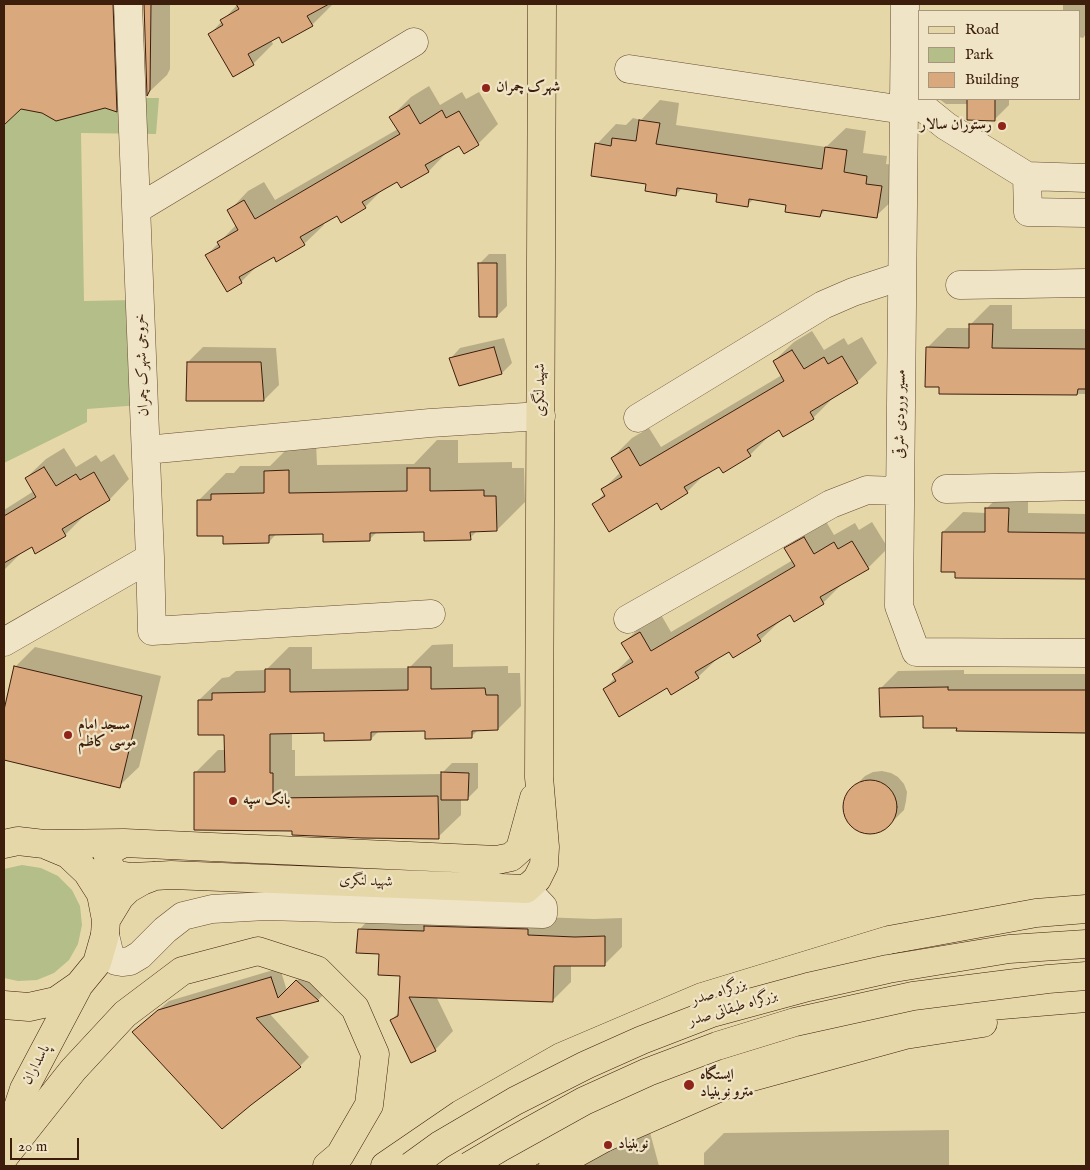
<!DOCTYPE html>
<meta charset="utf-8">
<style>
body{margin:0}
#map{position:relative;width:1090px;height:1170px;overflow:hidden;background:#e6d7a8;font-family:"IM FELL English",serif}
canvas{display:block}
.frame{position:absolute;inset:0;border:5px solid #3d1e0d;pointer-events:none}
.legend{position:absolute;left:918px;top:10px;width:162px;height:90px;box-sizing:border-box;background:#efe5c6;border:1px solid #a8957c;margin:0;padding:6px 9px;list-style:none;font-size:15px;color:#3d1e0d}
.legend li{display:flex;align-items:center;gap:10px;height:25px}
.legend b{width:25px;border:1px solid #a8957c}
.scale{position:absolute;left:10px;top:1138px;width:69px;height:22px;box-sizing:border-box;border:2px solid #3d1e0d;border-top:0;padding-left:6px;font-size:15px;line-height:18px;white-space:nowrap;color:#3d1e0d;-webkit-text-stroke:4px #efe5c6;paint-order:stroke}
</style>
<div id="map">
<canvas width="1090" height="1170"></canvas>
<div class="frame"></div>
<ul class="legend">
<li><b style="height:6px;background:#e6d7a8"></b>Road</li>
<li><b style="height:14px;background:#b3be89"></b>Park</li>
<li><b style="height:14px;background:#d9a87d"></b>Building</li>
</ul>
<div class="scale">20 m</div>
</div>
<script>
const ctx = document.querySelector('canvas').getContext('2d');
ctx.lineJoin = 'round';
function paint(path, color) {
  ctx.fillStyle = color;
  ctx.fill(path, 'evenodd');
}
function poly(rows) {
  const path = new Path2D();
  for (const r of rows) {
    if (r.length === 3) {
      path.moveTo(r[0] + r[2], r[1]);
      path.arc(r[0], r[1], r[2], 0, 2 * Math.PI);
      continue;
    }
    path.moveTo(r[0], r[1]);
    for (let i = 2; i < r.length; i += 2) path.lineTo(r[i], r[i + 1]);
  }
  return path;
}
function stroke(path, color, width, dash) {
  ctx.strokeStyle = color;
  ctx.lineWidth = width;
  ctx.lineCap = dash ? 'butt' : 'round';
  ctx.setLineDash(dash || []);
  ctx.stroke(path);
}
function label(font, color, halo, rows, align = 'center') {
  ctx.font = font + ' "IM FELL English",Amiri,serif';
  ctx.lineWidth = 4.5;
  ctx.setLineDash([]);
  ctx.textBaseline = 'middle';
  ctx.strokeStyle = halo;
  ctx.fillStyle = color;
  for (const [text, x, y, turn = 0] of rows) {
    ctx.save();
    ctx.translate(x, y);
    ctx.rotate((+turn || 0) * Math.PI / 180);
    ctx.textAlign = isNaN(turn) ? turn : align;
    if (halo) ctx.strokeText(text, 0, 0);
    ctx.fillText(text, 0, 0);
    ctx.restore();
  }
}
paint(poly([
 [4,98,159,98,156,134,81,133,84,301,134,300,140,405,87,409,87,422,4,463],
 [22,865,41,868,58,876,72,890,80,906,82,925,78,944,69,960,54,973,37,980,18,981,4,978,4,869]
]), '#b3be89');
paint(poly([
 [4,4,132,4,136,91,116,111,105,107,42,112,21,108,6,121,4,119],
 [145,4,170,4,170,69,167,75,148,93],
 [238,4,331,4,332,5,312,25,279,35,271,40,273,44,253,64,210,34],
 [1063,4,1086,4,1086,34,1083,38,1079,37,1079,11,1063,11],
 [429,86,440,105,462,92,466,99,479,92,498,124,478,144,464,152,460,144,448,151,429,171,402,187,398,180,385,187,365,207,337,215,323,223,324,225,304,244,274,255,258,265,241,282,227,290,207,255,237,224,229,211,248,191,264,182,275,200,398,129,391,117,411,97],
 [939,99,1009,99,1009,105,994,120,968,104,946,104],
 [660,100,679,103,676,125,826,147,846,128,866,131,863,153,887,156,886,164,901,166,896,197,876,216,826,209,820,216,788,204,754,199,747,205,718,193,682,188,676,195,647,183,597,144,616,124,626,125,633,118,641,120],
 [489,254,506,254,507,306,497,316,479,264],
 [990,305,1012,305,1012,329,1086,329,1086,394,940,392,940,386,927,348,947,328,970,328,970,325],
 [812,331,824,350,844,338,848,345,862,337,877,363,857,382,833,398,813,418,780,428,770,435,750,455,719,465,707,472,687,492,657,502,594,504,605,493,603,489,621,472,612,458,632,438,649,428,661,447,782,375,774,361,794,342],
 [504,338,512,363,502,373,460,385,451,358,460,348],
 [203,347,276,348,279,385,264,400,188,362],
 [437,440,458,440,458,463,512,462,512,468,524,468,525,502,497,530,478,530,470,538,425,531,377,532,369,540,324,533,277,533,269,542,224,534,198,501,226,473,234,473,240,466,270,466,293,443,316,442,317,465,414,464],
 [64,448,76,467,96,455,101,462,114,454,129,479,110,499,84,514,85,515,65,535,32,545,22,552,4,570,4,510,34,491,26,478,46,459],
 [1006,489,1028,489,1028,513,1086,514,1086,578,956,577,956,570,943,532,963,512,986,513,986,509],
 [824,518,834,535,855,523,859,530,872,522,888,548,868,568,843,583,823,603,790,614,780,621,760,640,729,650,718,658,698,677,668,686,604,689,615,678,613,674,631,657,623,644,643,624,660,613,671,632,793,560,786,549,806,529],
 [453,644,453,667,508,666,508,673,520,673,521,706,498,729,479,729,471,737,426,730,379,731,371,739,325,732,292,732,292,750,295,750,295,776,442,774,442,773,452,763,478,763,478,788,468,798,461,798,461,815,438,837,293,829,195,773,218,750,226,750,225,734,199,700,222,678,229,677,236,671,266,670,289,647,312,647,312,669,409,668,432,645],
 [35,647,161,676,139,767,119,786,4,759,4,716,16,666],
 [964,670,964,674,1086,674,1086,732,958,730,958,726,924,715,881,688,898,671],
 [882,771,891,773,898,777,904,784,907,792,906,801,904,810,887,827,879,832,871,833,863,832,856,829,850,823,846,816,844,808,845,800,849,792,865,776,873,772],
 [377,911,594,919,622,918,622,947,604,965,571,965,571,982,552,1001,436,996,453,1031,435,1050,392,1020,399,1012,401,975,359,930],
 [280,968,287,991,306,971,327,991,318,1000,269,1013,309,1057,300,1066,143,1023,169,1001],
 [648,1125,659,1166,583,1166,601,1149],
 [949,1130,949,1166,704,1166,704,1153,724,1133]
]), '#0003');
const building = poly([
 [4,4,113,4,117,112,105,108,56,121,42,113,21,109,4,125,4,4],
 [144,4,151,4,150,90,147,96,144,4],
 [236,4,329,4,307,16,313,26,282,43,279,37,248,54,254,65,233,77,208,34,223,25,220,20,239,9,236,4],
 [967,99,995,99,995,121,967,120,967,99],
 [409,105,420,124,442,110,446,118,459,111,479,145,464,154,459,146,425,165,429,172,401,188,397,182,362,202,366,208,341,223,337,216,300,237,305,245,276,262,274,257,239,277,242,283,227,292,205,255,220,247,217,242,238,230,227,210,244,200,255,219,400,134,389,117,409,105],
 [639,120,660,123,656,144,822,169,825,147,847,150,844,172,867,176,866,184,882,186,877,218,822,210,820,217,785,212,786,205,749,199,748,207,716,202,717,194,677,188,676,196,645,191,646,184,591,176,595,143,611,146,612,138,636,141,639,120],
 [478,263,497,263,497,317,479,317,478,263],
 [969,324,993,324,992,348,1086,349,1086,389,1078,389,1077,395,939,394,939,387,925,387,926,347,969,348,969,324],
 [494,347,502,374,459,386,449,358,494,347],
 [792,350,804,369,824,357,828,364,842,356,858,383,810,412,814,419,783,437,779,430,747,450,751,456,723,473,719,467,684,487,688,493,661,510,657,503,609,532,592,504,605,496,601,489,622,477,611,458,629,447,640,466,784,381,773,361,792,350],
 [187,362,261,362,264,401,186,401,187,362],
 [44,467,56,486,76,474,80,480,94,472,110,500,62,529,66,536,35,554,32,547,4,563,4,516,36,497,25,478,44,467],
 [407,468,430,468,430,491,484,490,484,496,496,496,497,531,470,532,471,540,424,541,424,532,370,533,370,541,323,542,323,534,269,535,269,543,223,544,223,536,197,536,197,500,211,500,211,494,264,493,264,471,289,470,289,493,407,491,407,468],
 [985,508,1009,508,1008,532,1086,533,1086,579,955,578,955,572,941,572,942,532,985,532,985,508],
 [804,537,814,554,834,542,838,549,852,541,869,569,820,597,824,604,794,622,790,615,757,635,761,641,733,658,729,652,695,672,699,678,671,695,667,688,619,717,603,689,616,681,612,674,633,662,621,643,640,632,651,651,795,566,784,548,804,537],
 [14,666,142,696,120,788,4,760,4,710,14,666],
 [408,667,431,667,431,689,485,688,486,695,498,695,498,730,472,731,472,738,425,739,425,731,371,732,371,740,324,741,324,733,270,734,270,773,273,773,273,798,438,796,439,839,362,838,292,835,292,831,194,830,194,772,225,772,224,735,198,735,198,700,212,700,212,693,265,692,265,669,290,669,290,692,408,690,408,667],
 [948,687,948,690,1086,690,1086,733,956,731,957,728,923,728,923,716,880,717,879,688,948,687],
 [441,772,469,773,468,800,441,800,441,772],
 [870,807,27],
 [424,926,528,929,528,935,575,937,605,936,605,966,554,966,553,1002,409,997,436,1051,411,1063,390,1020,398,1016,400,976,378,975,379,954,356,953,358,929,424,931,424,926],
 [271,977,278,998,296,980,319,1001,256,1018,301,1067,251,1105,222,1129,132,1032,158,1010,271,977]
]);
paint(building, '#d9a87d');
stroke(building, '#3d1e0d', 1);
const minor = poly([
 [128,4,150,558,152,631,431,614],
 [905,4,899,606,916,652,1086,653],
 [629,69,904,110],
 [904,92,946,126,1027,176,1086,178],
 [1027,176,1028,212,1086,213],
 [137,209,414,42],
 [960,285,1086,283],
 [638,418,823,305,853,292,902,276],
 [146,450,430,423,541,416],
 [946,489,1086,486],
 [628,619,831,504,867,490,900,491],
 [4,642,150,558],
 [105,935,109,952,111,957,116,961,122,962,130,961,140,955,165,930,183,916,212,909,266,906,543,914,543,907,526,889]
]);
const major = poly([
 [124,843,112,849,108,857,109,865,113,872,118,875,131,877,153,876],
 [4,844,18,841,44,844,68,854,87,872,101,894,106,920,105,935,97,963,79,985,56,1001,29,1007,4,1005],
 [44,844,124,843,497,860,511,857,520,849,534,798],
 [106,920,120,897,128,889,142,881,155,876,171,875,526,889,537,879,544,865,545,847,539,777,542,4],
 [4,1149,24,1089,78,987]
]);
const highway = poly([
 [4,1157,73,1070,125,1014,182,971,258,951,317,970,355,1008,375,1054,369,1105,340,1155,327,1166],
 [385,1166,461,1114,561,1057,702,997,889,940,1036,913,1086,909],
 [505,1166,593,1117,725,1061,906,1013,1086,998],
 [553,1166,604,1138,730,1083,905,1035,983,1023]
]);
stroke(minor, '#674c34', 29);
stroke(major, '#3d1e0d', 29);
stroke(highway, '#3d1e0d', 29);
stroke(minor, '#efe5c6', 28);
stroke(major, '#e6d7a8', 28);
stroke(highway, '#e6d7a8', 28);
const highwayBridge = poly([
 [411,1166,440,1145,515,1101,586,1065,642,1040,712,1013,808,987,888,969,1009,949,1086,944],
 [469,1166,503,1146,584,1101,648,1072,717,1046,795,1022,913,996,1048,979,1086,976]
]);
stroke(highwayBridge, '#3d1e0d', 29, []);
stroke(highwayBridge, '#e6d7a8', 28);
for (const [x, y, r, color] of [
 [486,88,5,"#8f2418"],
 [1002,126,5,"#8f2418"],
 [68,735,5,"#8f2418"],
 [233,801,5,"#8f2418"],
 [689,1085,6,"#8f2418"],
 [608,1145,5,"#8f2418"]
]) {
  const dot = new Path2D();
  dot.arc(x, y, r, 0, 2 * Math.PI);
  ctx.fillStyle = color;
  ctx.fill(dot);
  stroke(dot, '#efe5c6', 2);
}
label('bold 15px', '#3d1e0d', '#efe5c6', [
 ["شهرک چمران",496,88],
 ["رستوران سالار",992,126,"right"],
 ["مسجد امام",78,726],
 ["موسی کاظم",78,743],
 ["بانک سپه",243,801],
 ["ایستگاه",700,1076],
 ["مترو نوبنیاد",700,1093],
 ["نوبنیاد",618,1145]
], 'left');
label('15px', '#3d1e0d', '#efe5c6', [
 ["خروجی شهرک چمران",143,365,-92],
 ["شهید لنگری",541,390,-90],
 ["مسیر ورودی شرقی",901,414,-89],
 ["شهید لنگری",366,882,2],
 ["بزرگراه صدر",719,993,-18],
 ["بزرگراه طبقاتی صدر",733,1009,-17],
 ["پاسداران",37,1065,-62]
]);
</script>
